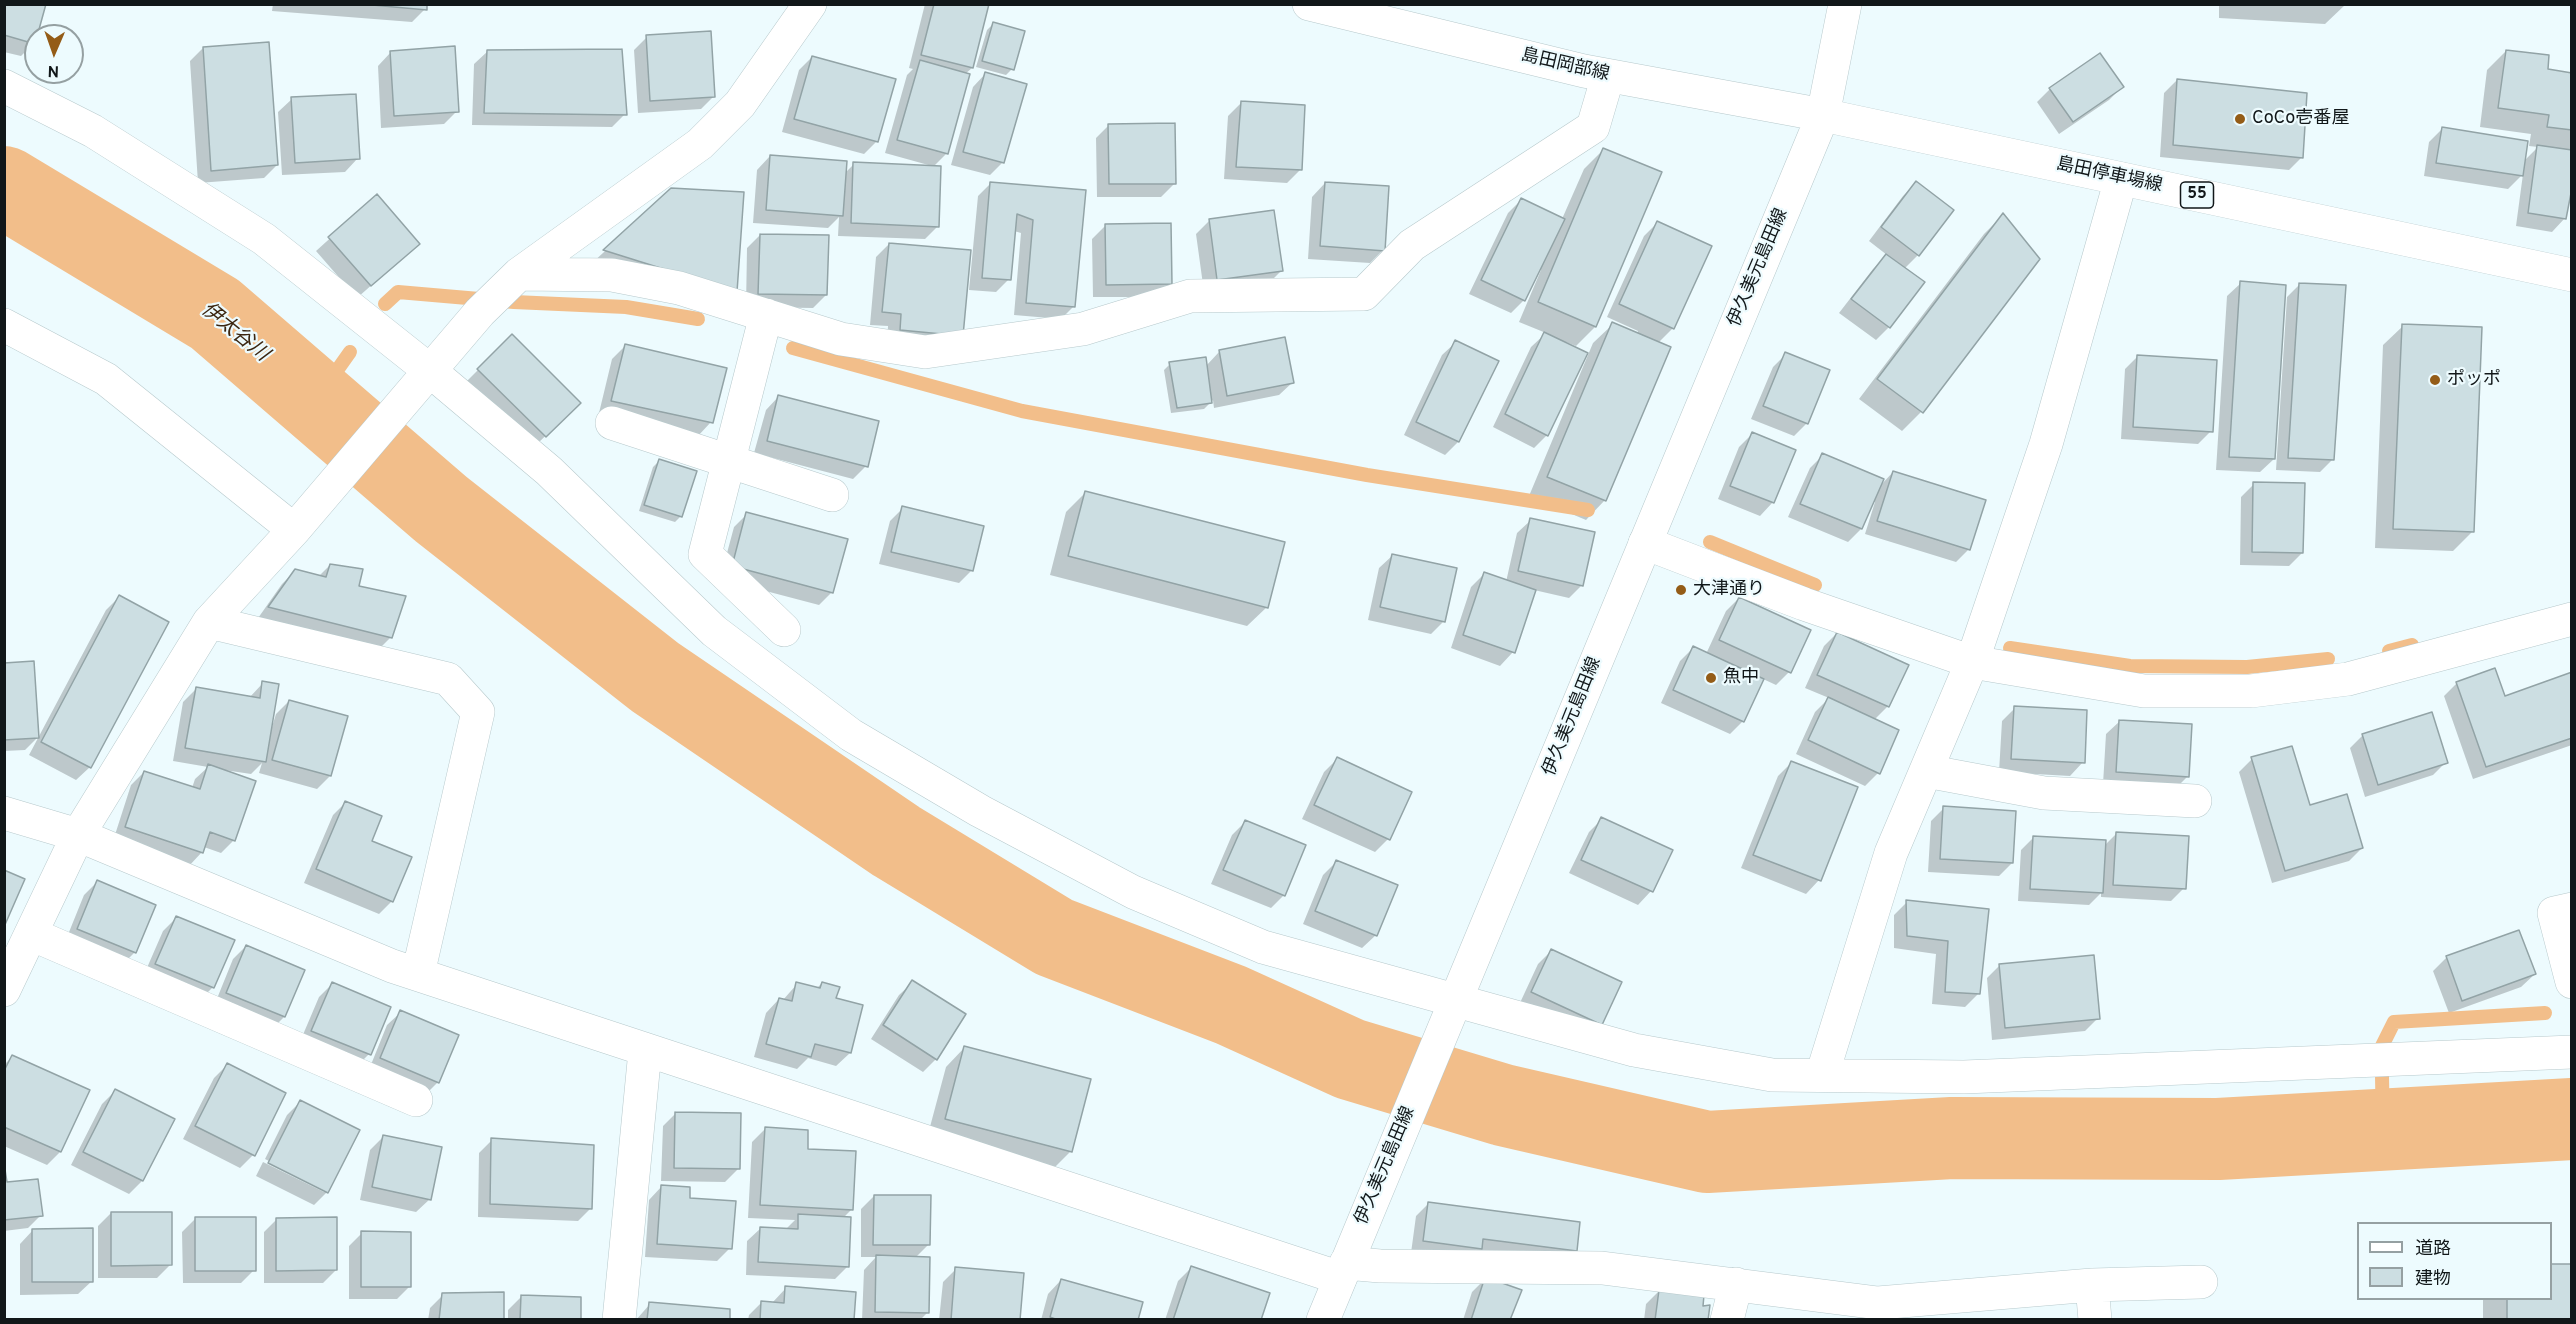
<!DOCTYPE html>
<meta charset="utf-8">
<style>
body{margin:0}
#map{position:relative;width:2576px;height:1324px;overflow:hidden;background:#edfbfe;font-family:Overpass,"Noto Sans JP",sans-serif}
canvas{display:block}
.frame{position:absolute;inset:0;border:6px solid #111719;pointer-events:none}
.legend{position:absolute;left:2357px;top:1222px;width:195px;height:78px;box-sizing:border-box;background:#edfbfe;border:2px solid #95a0a2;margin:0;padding:8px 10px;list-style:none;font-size:18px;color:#111719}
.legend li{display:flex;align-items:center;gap:12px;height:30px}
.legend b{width:30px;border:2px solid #95a0a2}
.north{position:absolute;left:24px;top:24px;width:60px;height:60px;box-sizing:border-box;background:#edfbfe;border:2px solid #95a0a2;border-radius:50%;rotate:182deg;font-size:16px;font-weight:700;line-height:24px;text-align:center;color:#111719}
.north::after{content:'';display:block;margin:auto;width:21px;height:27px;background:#945c17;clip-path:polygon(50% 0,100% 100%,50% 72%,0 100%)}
</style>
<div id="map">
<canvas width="2576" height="1324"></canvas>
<div class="frame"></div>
<ul class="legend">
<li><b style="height:8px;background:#fff"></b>道路</li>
<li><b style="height:16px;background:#ccdee2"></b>建物</li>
</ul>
<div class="north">N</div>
</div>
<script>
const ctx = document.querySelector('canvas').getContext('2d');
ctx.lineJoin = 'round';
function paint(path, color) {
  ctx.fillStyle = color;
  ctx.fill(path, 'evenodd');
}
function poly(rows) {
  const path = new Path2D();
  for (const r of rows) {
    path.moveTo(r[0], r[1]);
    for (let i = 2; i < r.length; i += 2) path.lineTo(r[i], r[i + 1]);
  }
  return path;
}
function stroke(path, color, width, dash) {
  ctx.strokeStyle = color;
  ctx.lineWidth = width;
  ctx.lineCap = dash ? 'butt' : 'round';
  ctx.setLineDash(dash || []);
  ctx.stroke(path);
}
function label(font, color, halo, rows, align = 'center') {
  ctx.font = font + ' Overpass,"Noto Sans JP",sans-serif';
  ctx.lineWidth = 4.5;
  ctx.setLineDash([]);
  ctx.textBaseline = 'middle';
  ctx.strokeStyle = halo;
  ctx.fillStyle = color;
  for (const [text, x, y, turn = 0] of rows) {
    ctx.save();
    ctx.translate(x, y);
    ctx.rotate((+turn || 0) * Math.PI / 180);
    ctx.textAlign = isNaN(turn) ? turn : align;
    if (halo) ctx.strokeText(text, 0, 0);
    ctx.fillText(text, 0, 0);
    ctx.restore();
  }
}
paint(poly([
 [4,4,34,43,21,56,4,52],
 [273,4,426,4,425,9,412,22,272,11],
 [925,4,988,4,972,68,965,74,947,153,933,167,938,226,925,239,838,236,839,217,828,228,753,223,757,170,770,156,845,173,854,164,932,166,885,153,907,75,913,69,909,68],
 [2219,4,2356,4,2345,5,2325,24,2219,18],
 [993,24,1012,69,1006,75,976,67,987,30],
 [647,37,714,96,701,109,638,113,634,50],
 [203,48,277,165,264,178,198,183,190,61],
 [488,51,625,114,612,127,472,125,474,64],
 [2506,51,2546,71,2572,74,2572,179,2565,218,2552,232,2516,226,2523,174,2508,189,2424,176,2429,142,2442,129,2524,161,2538,147,2529,146,2531,134,2480,127,2487,70],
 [391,52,457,111,444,124,381,128,378,66],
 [812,57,877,141,864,154,782,132,799,70],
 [986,73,1003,162,990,175,951,165,973,87],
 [2177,80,2302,157,2289,170,2160,157,2164,93],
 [2122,87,2109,100,2059,134,2037,102,2050,89],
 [292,99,358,158,345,172,282,175,278,112],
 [1241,103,1300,170,1287,183,1224,179,1228,116],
 [1109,125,1174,184,1161,197,1097,197,1096,138],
 [1603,150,1595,327,1576,346,1566,342,1547,435,1534,448,1493,427,1531,347,1546,333,1519,322,1541,270,1539,269,1524,300,1511,313,1469,294,1508,213,1521,200,1562,219,1584,169],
 [991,183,1084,192,1074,306,1061,319,1014,315,1021,233,1014,231,1009,279,996,292,969,290,978,196],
 [1325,183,1383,250,1370,263,1308,259,1312,197],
 [1916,183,1918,255,1904,269,1923,282,1889,327,1876,340,1839,313,1873,269,1887,255,1869,241,1903,196],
 [672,190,736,291,592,263],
 [377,196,418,244,357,298,316,251],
 [2003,215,2038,259,1921,412,1902,431,1859,399,1984,234],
 [1209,221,1281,271,1268,284,1204,292,1196,234],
 [1657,223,1673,328,1658,343,1605,500,1586,520,1529,496,1593,343,1613,324,1637,334,1638,331,1607,317,1644,236],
 [1105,226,1171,284,1158,297,1093,297,1092,239],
 [760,235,826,295,813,308,746,307,747,248],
 [889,244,961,335,887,343,888,326,870,325,876,257],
 [2241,283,2274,459,2260,472,2216,470,2227,296],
 [2300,284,2333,459,2320,472,2276,470,2287,297],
 [2403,326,2472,532,2453,551,2375,548,2383,345],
 [512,336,579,403,532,449,465,383],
 [1456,342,1497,362,1458,442,1445,455,1404,435,1442,355],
 [625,346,711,422,698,436,599,413,612,359],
 [1219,352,1293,382,1279,395,1214,408,1213,400,1204,409,1171,413,1164,370,1170,364,1206,366],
 [1786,354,1807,423,1794,436,1751,419,1773,367],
 [2138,356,2211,431,2198,444,2121,439,2125,369],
 [779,396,866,466,853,479,754,453,766,410],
 [1752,434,1773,502,1760,516,1718,499,1739,447],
 [1823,455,1880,486,1893,472,1969,549,1956,562,1865,534,1875,502,1873,501,1861,529,1848,542,1788,517,1810,468],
 [659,461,681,516,675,522,639,511,653,467],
 [2254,484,2302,553,2289,566,2240,565,2241,497],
 [1086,492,1267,607,1247,626,1050,575,1066,512],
 [903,508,972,570,959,583,879,564,890,521],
 [747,514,832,592,819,605,720,579,734,527],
 [1531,520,1582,585,1569,598,1534,590,1513,652,1500,666,1451,648,1471,587,1484,574,1506,582,1517,533],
 [1393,555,1444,621,1431,634,1368,620,1379,568],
 [330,565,357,587,391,637,378,650,256,621,282,584,295,571,318,577],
 [119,597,90,767,76,780,29,755,106,610],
 [1739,598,1789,672,1776,685,1763,679,1743,721,1730,734,1661,703,1680,661,1693,648,1706,654,1726,611],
 [1837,633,1888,706,1874,720,1878,773,1865,786,1796,754,1815,712,1829,698,1805,688,1824,646],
 [4,664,38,737,25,750,4,751],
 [2572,674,2572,745,2473,779,2444,696,2457,683,2504,697],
 [263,683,270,727,272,727,276,714,289,701,330,776,317,789,259,773,262,763,251,774,224,770,234,840,221,853,204,847,202,852,189,866,113,841,131,785,144,772,192,788,195,779,208,767,173,761,183,702,196,689,249,698],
 [2015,708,2083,762,2070,776,1999,772,2002,721],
 [2120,721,2188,776,2175,789,2103,784,2106,734],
 [2363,735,2446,762,2433,775,2365,797,2350,748],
 [1337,759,1410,793,1388,839,1375,852,1302,819,1324,772],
 [2252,759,2309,807,2362,848,2349,861,2272,883,2239,772],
 [1791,763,1856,788,1819,880,1806,894,1741,868,1778,776],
 [346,802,370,842,392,901,379,914,304,883,333,815],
 [1944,808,2012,863,1999,876,1928,872,1931,821],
 [1602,819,1671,851,1651,891,1638,905,1569,873,1589,832],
 [1245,822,1284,895,1271,908,1211,884,1232,835],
 [2117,833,2184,888,2171,901,2101,897,2101,893,2089,905,2018,901,2021,850,2034,837,2104,846],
 [1336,862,1376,935,1362,948,1303,924,1323,875],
 [97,882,135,952,122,965,65,942,84,895],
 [1907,902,1988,911,1978,994,1965,1007,1932,1004,1936,954,1894,948,1894,915],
 [176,918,213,987,200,1000,143,977,163,931],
 [246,946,284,1017,271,1030,214,1006,233,959],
 [1551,951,1601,1024,1519,1005,1538,964],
 [2447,957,2535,974,2521,987,2449,1013,2433,971],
 [2000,965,2098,1018,2085,1031,1992,1040,1987,978],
 [913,982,964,1015,936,1059,923,1072,871,1039,899,995],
 [822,983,834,999,850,1053,836,1066,808,1058,797,1069,754,1057,766,1013,779,999,783,1000,797,984,816,989],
 [332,984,369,1054,356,1067,299,1044,319,997],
 [401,1012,438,1082,425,1095,368,1072,387,1025],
 [965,1047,1089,1080,1070,1152,1051,1171,927,1138,946,1067],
 [12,1057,60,1152,47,1165,4,1146,4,1065],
 [227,1065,284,1093,253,1155,240,1168,183,1139,214,1078],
 [115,1091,173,1119,142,1181,129,1194,71,1165,102,1104],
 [300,1102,327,1192,314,1205,256,1176,263,1162,324,1192,324,1189,265,1159,287,1115],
 [676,1113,738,1169,725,1182,661,1181,663,1126],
 [765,1129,806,1150,852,1209,843,1218,848,1266,835,1279,746,1275,747,1241,761,1228,785,1230,795,1220,748,1218,752,1142],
 [383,1137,430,1199,416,1212,360,1200,370,1150],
 [492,1140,591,1208,578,1221,478,1217,479,1153],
 [4,1174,6,1184,41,1215,28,1228,4,1231],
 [662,1186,688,1200,730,1248,717,1261,645,1257,649,1200],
 [874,1196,929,1244,915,1258,927,1313,920,1320,862,1320,864,1270,876,1257,861,1257,861,1209],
 [1429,1203,1579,1224,1575,1251,1562,1264,1411,1253,1416,1216],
 [111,1213,170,1265,157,1278,98,1278,98,1226],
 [195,1219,254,1270,241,1283,183,1283,182,1232],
 [277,1219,336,1270,323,1283,264,1283,264,1232],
 [33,1230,92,1281,78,1294,20,1295,20,1244],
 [362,1233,410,1286,397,1299,349,1299,349,1246],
 [1191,1268,1259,1320,1165,1320,1178,1281],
 [956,1269,1018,1320,939,1320,943,1282],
 [1485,1279,1508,1320,1463,1320,1472,1292],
 [1061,1280,1136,1320,1041,1320,1048,1294],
 [786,1288,853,1320,748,1320,749,1315,762,1302,772,1303],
 [1659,1291,1701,1308,1706,1320,1644,1320,1646,1304],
 [443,1295,503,1320,428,1320,430,1308],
 [521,1297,579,1320,508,1320,508,1310],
 [2483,1298,2550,1298,2572,1320,2483,1320],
 [650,1304,728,1320,636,1320]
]), '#0003');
stroke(poly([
 [385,304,398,292,514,302,626,307,698,319],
 [793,348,1022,411,1367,475,1588,510],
 [316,400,350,352],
 [1710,542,1815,585],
 [2010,648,2130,666,2247,667,2328,659],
 [2389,651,2412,645],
 [2381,1048,2394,1022,2545,1013],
 [2382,1076,2383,1131]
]), '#f2be8a', 14);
stroke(poly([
 [4,187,215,314,441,509,655,677,896,841,1054,937,1231,1005,1350,1059,1503,1105,1707,1152,1952,1138,2218,1139,2572,1119]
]), '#f2be8a', 82);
const building = poly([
 [4,4,46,4,35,44,4,35,4,4],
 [361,4,427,4,427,10,361,4],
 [934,4,989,4,973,68,921,55,934,4],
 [993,22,1025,31,1014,70,982,61,993,22],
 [711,31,715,97,650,101,646,35,711,31],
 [269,42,278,165,211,171,203,47,269,42],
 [455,46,459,112,394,116,390,51,455,46],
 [622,49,627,115,484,113,487,50,622,49],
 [2506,50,2549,55,2548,69,2572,73,2572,130,2547,127,2549,115,2498,108,2506,50],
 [2100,53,2124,87,2073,122,2049,88,2100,53],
 [812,56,896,79,878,142,794,119,812,56],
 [920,60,970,74,948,154,897,140,920,60],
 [985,72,1027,84,1004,163,963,152,985,72],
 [2177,79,2307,93,2303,158,2173,145,2177,79],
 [356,94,360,159,295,163,291,97,356,94],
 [1241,101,1305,105,1302,170,1236,167,1241,101],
 [1175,123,1176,184,1109,184,1108,124,1175,123],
 [2442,127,2528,141,2523,176,2436,163,2442,127],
 [2537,145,2572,150,2572,188,2566,219,2528,213,2537,145],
 [1603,148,1662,172,1596,327,1538,302,1603,148],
 [770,155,847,161,843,216,766,210,770,155],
 [853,162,941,166,939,227,851,223,853,162],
 [1916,181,1954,210,1919,256,1881,227,1916,181],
 [990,182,1086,190,1075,307,1026,303,1033,220,1017,214,1011,280,982,278,990,182],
 [1325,182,1389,186,1385,251,1320,246,1325,182],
 [671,188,744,192,737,292,603,250,671,188],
 [377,194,420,244,371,286,328,237,377,194],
 [1521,198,1565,219,1525,301,1481,280,1521,198],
 [1274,210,1283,271,1217,280,1209,219,1274,210],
 [2003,213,2040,259,1923,413,1877,379,2003,213],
 [1657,221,1712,246,1674,329,1619,304,1657,221],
 [1171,223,1172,284,1106,285,1105,224,1171,223],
 [760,234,829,235,827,295,758,294,760,234],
 [889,243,971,250,963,336,900,330,901,314,882,312,889,243],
 [1886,254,1925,282,1890,328,1851,299,1886,254],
 [2240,281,2286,285,2275,459,2229,457,2240,281],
 [2299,283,2346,285,2334,460,2288,458,2299,283],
 [1612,322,1671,347,1606,501,1547,477,1612,322],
 [2402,324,2482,327,2474,532,2393,529,2402,324],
 [1544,332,1588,353,1548,436,1505,414,1544,332],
 [512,334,581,403,546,437,477,369,512,334],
 [1285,337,1294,383,1227,396,1219,350,1285,337],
 [1455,340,1499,361,1459,442,1416,422,1455,340],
 [625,344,727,368,713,423,611,401,625,344],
 [1785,352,1830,370,1808,424,1763,406,1785,352],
 [2137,355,2217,360,2213,432,2133,427,2137,355],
 [1206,357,1212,403,1177,408,1169,362,1206,357],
 [778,395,879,421,868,467,767,441,778,395],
 [1752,432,1796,450,1774,503,1730,486,1752,432],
 [1822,453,1884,479,1862,529,1800,504,1822,453],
 [659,459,697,471,682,517,644,505,659,459],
 [1893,471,1986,500,1970,550,1877,521,1893,471],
 [2253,482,2305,483,2303,553,2252,552,2253,482],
 [1085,491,1285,542,1268,608,1068,556,1085,491],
 [902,506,984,526,973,571,891,552,902,506],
 [746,512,848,539,833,593,732,566,746,512],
 [1530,518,1595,532,1583,586,1518,571,1530,518],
 [1392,554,1457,568,1445,622,1380,607,1392,554],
 [330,564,363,569,359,586,406,596,392,638,268,607,295,569,326,577,330,564],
 [1484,572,1536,590,1515,653,1463,635,1484,572],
 [119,595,169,622,91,768,41,742,119,595],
 [1739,597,1811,630,1791,673,1719,640,1739,597],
 [1837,632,1909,665,1889,707,1817,675,1837,632],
 [1693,646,1764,679,1744,722,1673,690,1693,646],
 [34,661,39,738,4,740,4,663,34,661],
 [2495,668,2505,696,2572,672,2572,738,2486,767,2456,682,2495,668],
 [262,681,279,684,266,762,185,748,196,687,260,698,262,681],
 [1828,697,1899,730,1880,774,1808,740,1828,697],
 [289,700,348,716,331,776,272,760,289,700],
 [2014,706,2087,710,2085,763,2011,759,2014,706],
 [2432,712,2448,763,2378,785,2362,734,2432,712],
 [2119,720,2192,724,2189,777,2116,772,2119,720],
 [2292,746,2310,805,2347,794,2363,848,2285,871,2251,757,2292,746],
 [1337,757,1412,792,1390,840,1314,805,1337,757],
 [1791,761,1858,787,1821,881,1753,855,1791,761],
 [208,764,256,781,235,841,210,832,203,853,125,827,144,771,200,789,208,764],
 [345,801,382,816,372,841,412,857,393,902,316,869,345,801],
 [1943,806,2016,811,2013,863,1940,859,1943,806],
 [1601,817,1673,850,1653,892,1581,860,1601,817],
 [1245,820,1306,845,1285,896,1223,870,1245,820],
 [2116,832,2189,836,2186,889,2113,885,2116,832],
 [2033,836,2106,840,2103,893,2030,889,2033,836],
 [1336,860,1398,885,1377,936,1315,911,1336,860],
 [4,870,25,879,4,927,4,870],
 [97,880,156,905,136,953,77,929,97,880],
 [1906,900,1989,909,1980,994,1945,992,1948,941,1907,936,1906,900],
 [176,916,235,940,214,988,155,964,176,916],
 [2519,930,2536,974,2462,1001,2446,956,2519,930],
 [246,945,305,970,285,1017,226,993,246,945],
 [1551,949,1622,982,1602,1025,1531,992,1551,949],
 [2094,955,2100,1019,2005,1028,1999,964,2094,955],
 [912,980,966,1014,937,1060,883,1025,912,980],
 [332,982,391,1007,371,1055,311,1031,332,982],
 [796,982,820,988,822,982,840,987,836,998,863,1005,851,1053,815,1044,811,1057,766,1044,779,998,792,1001,796,982],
 [400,1010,459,1035,439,1083,380,1058,400,1010],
 [964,1046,1091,1079,1072,1152,945,1119,964,1046],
 [12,1055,90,1090,61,1152,4,1127,4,1071,12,1055],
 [227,1063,286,1093,255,1156,195,1126,227,1063],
 [115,1089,175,1119,143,1181,83,1152,115,1089],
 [300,1100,360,1130,328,1193,268,1163,300,1100],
 [675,1112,741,1113,740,1169,674,1168,675,1112],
 [765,1127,808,1130,808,1149,856,1151,853,1210,760,1205,765,1127],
 [383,1135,442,1147,431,1200,372,1187,383,1135],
 [491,1138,594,1145,592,1209,490,1204,491,1138],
 [4,1163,7,1182,38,1179,43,1216,4,1220,4,1163],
 [661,1185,690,1187,690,1198,736,1201,732,1249,657,1244,661,1185],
 [874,1195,931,1195,930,1245,873,1245,874,1195],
 [1428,1202,1580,1222,1577,1251,1483,1239,1482,1249,1423,1241,1428,1202],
 [111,1212,172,1212,172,1265,111,1266,111,1212],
 [798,1214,851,1217,849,1267,758,1262,760,1227,798,1229,798,1214],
 [195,1217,256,1217,256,1271,195,1271,195,1217],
 [337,1217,337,1270,276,1271,276,1218,337,1217],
 [93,1228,93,1282,32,1282,32,1229,93,1228],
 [361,1231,411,1232,411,1287,361,1287,361,1231],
 [876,1255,930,1257,929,1313,875,1312,876,1255],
 [2550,1264,2572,1264,2572,1320,2507,1320,2507,1298,2550,1298,2550,1264],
 [1191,1266,1270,1293,1261,1320,1173,1320,1191,1266],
 [955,1267,1024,1273,1020,1320,951,1320,955,1267],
 [1485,1277,1522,1290,1510,1320,1471,1320,1485,1277],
 [1061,1279,1143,1302,1138,1320,1058,1320,1050,1317,1061,1279],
 [785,1286,856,1292,854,1320,760,1320,761,1301,784,1303,785,1286],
 [1659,1290,1704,1295,1703,1306,1710,1305,1708,1320,1655,1320,1659,1290],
 [504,1292,504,1320,439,1320,442,1293,504,1292],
 [521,1295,581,1297,581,1320,520,1320,521,1295],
 [649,1302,730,1309,730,1320,647,1320,649,1302]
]);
paint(building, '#ccdee2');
stroke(building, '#92a3a6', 1.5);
const minor = poly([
 [4,86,93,131,264,239,429,370,549,471,714,631,851,735,980,811,1133,892,1263,947,1634,1050,1772,1075,1964,1077,2572,1052],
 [519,274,612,275,679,288,841,339,925,352,1083,329,1190,296,1364,294,1412,245,1593,127,1608,76],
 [766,315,705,554,784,630],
 [4,325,106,379,294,530],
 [612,423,832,495],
 [1645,543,1804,604,1972,662,2144,691,2251,691,2348,679,2572,619],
 [209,622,448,679,478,712,418,974],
 [1926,771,2044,793,2195,801],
 [4,813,78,835,392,966,1340,1278],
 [2572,909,2554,913,2572,982],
 [31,934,416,1100],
 [4,990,78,835,209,622,294,530,480,312,519,274,700,144,740,104,810,4],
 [1822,1075,1891,853,1972,662,2046,444,2121,179],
 [1346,1263,1380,1266,1602,1268,1878,1303,2092,1285,2201,1282],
 [2092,1285,2095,1320],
 [619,1320,645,1051],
 [1727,1320,1736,1284]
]);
const tertiary = poly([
 [1823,115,1845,4]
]);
const secondary = poly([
 [1309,4,1584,71,1823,115,1323,1320]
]);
const primary = poly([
 [1823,115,2572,275]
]);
stroke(minor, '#b7c9cc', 34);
stroke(tertiary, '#b7c9cc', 34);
stroke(secondary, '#b7c9cc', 34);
stroke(primary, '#b7c9cc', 34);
stroke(minor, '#fff', 33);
stroke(tertiary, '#fff', 33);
stroke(secondary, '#fff', 33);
stroke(primary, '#fff', 33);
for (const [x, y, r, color] of [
 [2240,119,6,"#945c17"],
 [2435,380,6,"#945c17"],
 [1681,590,6,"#945c17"],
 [1711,678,6,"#945c17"]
]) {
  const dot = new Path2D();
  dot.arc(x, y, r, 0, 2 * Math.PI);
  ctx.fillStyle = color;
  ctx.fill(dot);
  stroke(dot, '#edfbfe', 2);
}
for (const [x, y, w] of [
 [2197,195,33]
]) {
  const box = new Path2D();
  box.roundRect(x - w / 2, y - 13, w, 26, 4.5);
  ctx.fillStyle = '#edfbfe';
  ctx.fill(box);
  stroke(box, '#111719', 1.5);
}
label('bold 16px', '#111719', null, [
 ["55",2197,195]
]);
label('18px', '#111719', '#edfbfe', [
 ["島田岡部線",1565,66,13],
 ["島田停車場線",2109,176,12],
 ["伊久美元島田線",1759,268,-67],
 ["伊久美元島田線",1573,717,-68],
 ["伊久美元島田線",1386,1166,-67]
]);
label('18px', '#111719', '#edfbfe', [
 ["CoCo壱番屋",2252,119],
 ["ポッポ",2447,380],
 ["大津通り",1693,590],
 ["魚中",1723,678]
], 'left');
label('italic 20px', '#3c2610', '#edfbfe', [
 ["伊太谷川",234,333,39]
]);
</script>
